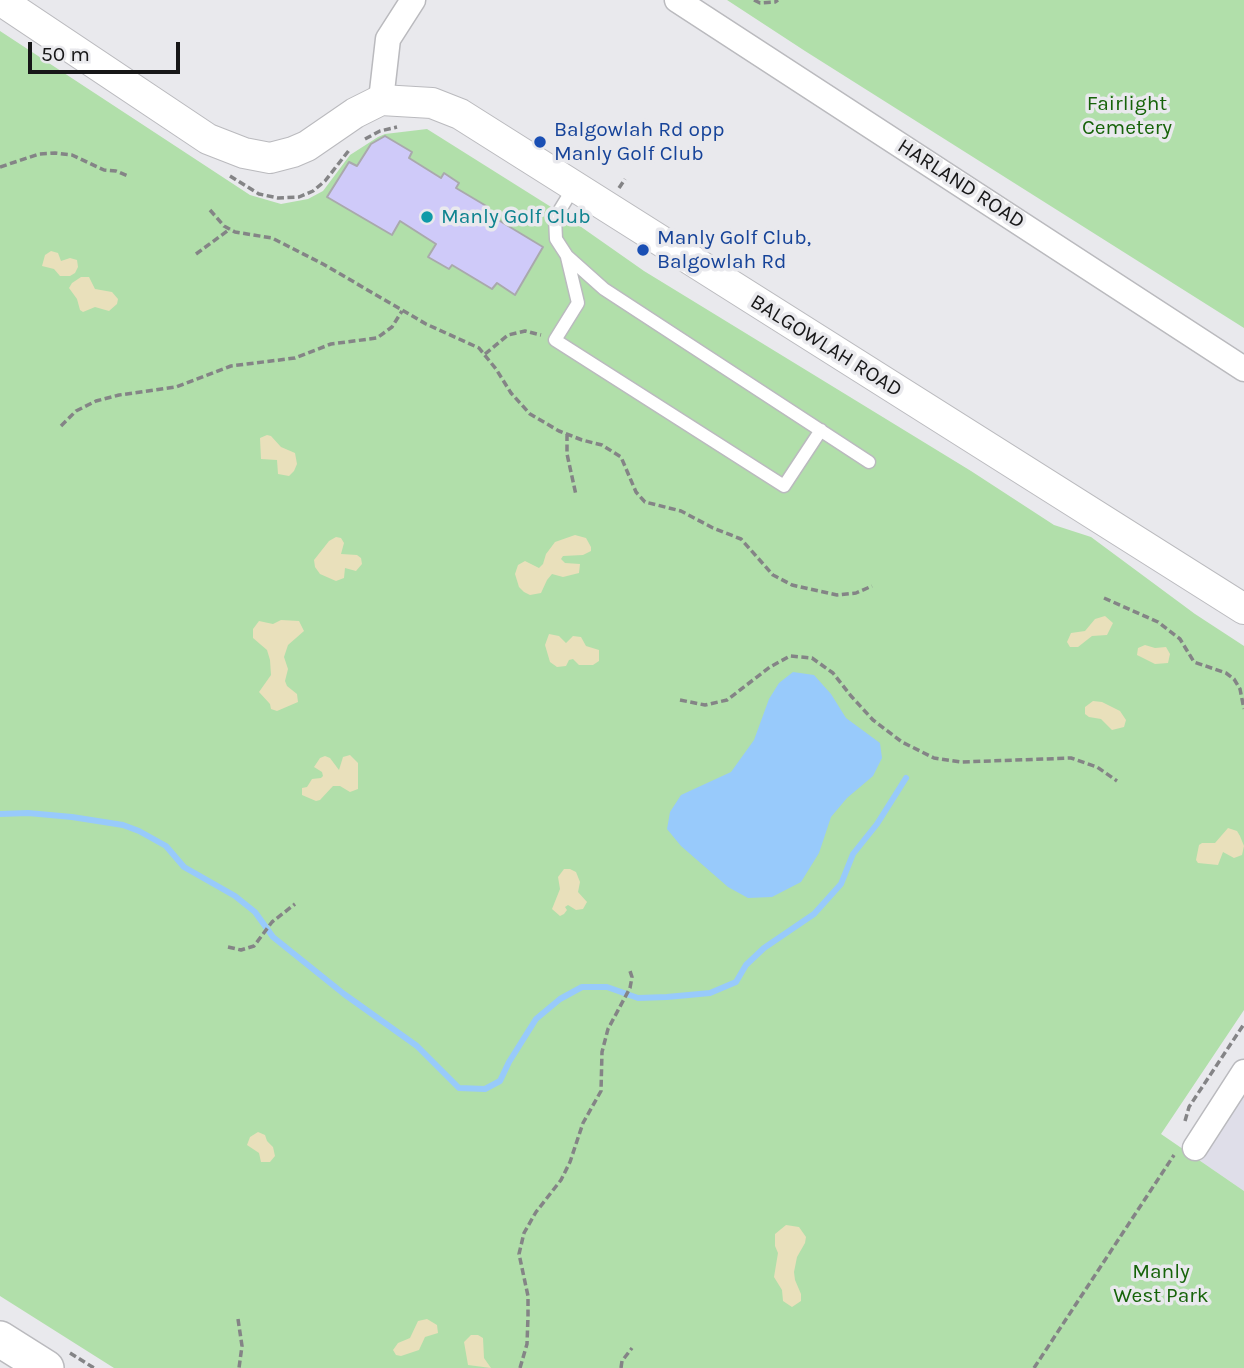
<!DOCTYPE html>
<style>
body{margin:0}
#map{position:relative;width:1244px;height:1368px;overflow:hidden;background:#e9e9ed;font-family:Karla,sans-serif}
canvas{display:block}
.scale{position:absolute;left:28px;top:42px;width:152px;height:32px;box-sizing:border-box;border:4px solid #171718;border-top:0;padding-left:9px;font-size:21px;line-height:24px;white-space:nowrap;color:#171718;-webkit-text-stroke:5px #e9e9ed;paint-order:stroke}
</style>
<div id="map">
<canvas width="1244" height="1368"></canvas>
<div class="scale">50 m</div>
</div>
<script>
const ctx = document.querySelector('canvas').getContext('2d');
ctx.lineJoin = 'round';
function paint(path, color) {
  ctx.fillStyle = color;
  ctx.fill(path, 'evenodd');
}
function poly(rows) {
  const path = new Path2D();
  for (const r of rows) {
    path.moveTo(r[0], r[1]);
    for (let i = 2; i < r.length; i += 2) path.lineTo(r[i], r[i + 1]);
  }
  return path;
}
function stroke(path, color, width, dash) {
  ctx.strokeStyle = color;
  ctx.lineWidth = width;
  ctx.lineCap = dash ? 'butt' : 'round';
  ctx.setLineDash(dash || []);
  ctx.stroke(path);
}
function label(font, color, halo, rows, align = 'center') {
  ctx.font = font + ' Karla,sans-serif';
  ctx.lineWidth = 7;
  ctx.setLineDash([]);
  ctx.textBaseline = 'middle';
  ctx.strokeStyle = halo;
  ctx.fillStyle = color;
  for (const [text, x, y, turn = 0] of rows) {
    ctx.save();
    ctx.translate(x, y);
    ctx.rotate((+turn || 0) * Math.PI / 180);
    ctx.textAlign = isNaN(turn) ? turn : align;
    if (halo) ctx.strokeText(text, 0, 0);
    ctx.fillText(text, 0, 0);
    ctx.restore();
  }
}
paint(poly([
 [1244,1094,1244,1191,1200,1161]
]), '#dfdee9');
paint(poly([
 [727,0,1244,0,1244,328,805,51],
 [0,31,250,195,281,204,308,199,323,191,350,155,378,137,385,134,427,129,567,217,644,271,971,471,1054,525,1091,537,1195,614,1244,646,1244,1010,1161,1134,1244,1191,1244,1368,114,1368,0,1296]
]), '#b1dfaa');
paint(poly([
 [51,251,58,253,61,261,70,258,77,260,78,267,75,273,70,276,60,276,54,269,42,266,45,255],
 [81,277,89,277,95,289,112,292,118,299,117,304,109,311,95,307,83,312,80,310,77,299,69,288,72,283],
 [267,435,271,436,281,447,295,453,297,464,294,471,289,476,278,474,277,460,261,459,260,438],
 [575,535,586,538,591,547,591,551,583,555,563,556,561,559,565,563,580,564,579,573,563,577,552,574,547,580,541,593,530,595,524,592,519,587,515,574,518,565,525,561,539,568,543,564,546,554,555,542],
 [336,537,341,538,344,543,341,554,357,555,361,558,362,564,356,571,345,568,344,578,336,581,320,574,315,567,314,560,329,541],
 [1105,616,1113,623,1107,635,1092,636,1078,647,1070,647,1067,642,1071,633,1085,631,1095,619],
 [281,620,299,621,304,631,288,645,284,657,288,669,285,681,287,686,297,694,298,702,277,711,271,709,270,704,259,692,271,675,270,660,267,650,253,638,253,629,259,621,273,624],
 [549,634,559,636,566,643,573,636,581,637,586,646,599,650,599,661,593,665,579,665,573,659,569,660,566,666,557,667,550,662,545,645],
 [1145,645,1155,648,1166,647,1170,654,1168,663,1155,664,1137,655,1138,648],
 [1093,701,1102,702,1120,711,1126,720,1124,727,1112,730,1101,719,1089,717,1085,714,1085,707],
 [350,755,358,763,358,789,350,792,340,786,333,786,320,800,316,801,302,795,302,788,307,787,312,779,321,778,323,776,322,772,314,767,320,758,325,756,330,758,339,770,343,757],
 [1228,828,1237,831,1240,836,1244,846,1242,855,1234,858,1223,852,1218,865,1198,863,1196,860,1199,845,1202,843,1215,843],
 [564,869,570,869,576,872,580,882,578,892,587,902,583,909,576,910,568,905,565,907,567,910,564,914,560,916,552,909,560,889,558,877],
 [258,1132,265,1135,267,1141,273,1147,275,1156,270,1162,261,1162,259,1153,247,1145,250,1137],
 [786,1225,799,1227,806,1237,805,1243,797,1257,794,1272,795,1280,801,1294,801,1301,792,1307,783,1301,782,1290,774,1277,778,1253,775,1246,775,1234],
 [427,1319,437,1325,438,1333,425,1337,419,1350,401,1356,396,1355,393,1350,398,1343,410,1338,418,1321],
 [471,1335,478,1335,483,1338,484,1358,491,1368,468,1365,464,1342]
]), '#e9e0bb');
paint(poly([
 [793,672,814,675,831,694,846,718,880,743,882,758,873,776,847,798,831,817,819,853,801,882,772,897,748,898,728,887,681,846,667,829,670,812,681,795,731,772,754,740,769,699,779,683]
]), '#98cafb');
stroke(poly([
 [0,814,28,813,72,817,123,825,139,831,166,846,184,867,235,896,255,912,273,937,344,994,417,1046,459,1088,485,1089,500,1081,509,1062,536,1019,560,999,582,987,607,987,638,998,667,997,710,993,736,982,746,965,764,948,814,914,841,884,853,854,877,824,906,778]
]), '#98cafb', 6);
const building = poly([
 [385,136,412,152,409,158,441,178,444,173,459,183,456,188,488,207,485,212,543,247,515,295,497,283,492,289,452,265,449,269,428,257,436,244,400,221,392,235,327,197,349,162,357,166,371,144,385,136]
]);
paint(building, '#cfcaf9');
stroke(building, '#a9a9ac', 2);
const service = poly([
 [574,187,555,218,556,239,567,256,604,289,869,462],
 [567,257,578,303,555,340,784,486,821,430]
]);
const minor = poly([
 [677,0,1244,369],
 [381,100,388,39,413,0],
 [1195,1148,1244,1072]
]);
const tertiary = poly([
 [0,0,208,139,244,153,270,158,293,152,307,146,355,113,381,100,432,103,460,114,1244,609]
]);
const secondary = poly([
 [0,1339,46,1368]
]);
stroke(service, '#bababe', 15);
stroke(minor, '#bababe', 27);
stroke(tertiary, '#bababe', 32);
stroke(secondary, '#bababe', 38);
stroke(poly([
 [754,0,760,3,775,2,778,0],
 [365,139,380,131,397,127],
 [0,167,39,154,55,153,72,155,104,170,116,171,128,176],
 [230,176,259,194,278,198,299,197,313,191,325,181,350,149],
 [619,188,625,179],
 [210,210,224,226,235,232,272,238,323,264,426,324,479,348,496,369,511,393,530,414,559,431,582,440,602,445,621,457,636,492,645,502,681,511,713,528,741,539,773,575,792,585,837,595,856,593,872,586],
 [196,254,230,229],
 [485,354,508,335,525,331,541,335],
 [61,426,76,411,96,401,119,395,176,387,231,366,295,358,331,344,377,338,392,327,402,311],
 [567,434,567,454,576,495],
 [1104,598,1158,622,1180,639,1194,662,1226,673,1234,679,1240,689,1244,709],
 [680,700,705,705,727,700,770,667,790,656,812,658,833,673,851,696,873,720,902,742,934,758,961,762,1071,758,1097,767,1117,781],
 [228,947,241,950,254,946,272,922,295,904],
 [1185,1121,1189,1107,1244,1024],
 [238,1319,242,1346,239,1368],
 [70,1353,94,1368],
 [520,1368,527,1344,528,1316,528,1296,519,1254,524,1233,536,1212,561,1180,570,1162,583,1123,601,1091,602,1052,608,1029,630,988,632,977,629,968],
 [621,1368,622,1361,632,1348],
 [1034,1368,1174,1155]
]), '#848486', 3.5, [7, 3.5]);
stroke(service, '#fff', 12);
stroke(minor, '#fff', 24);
stroke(tertiary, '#fff', 30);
stroke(secondary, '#fff', 35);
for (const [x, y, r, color] of [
 [540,142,7,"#1a4fb4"],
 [427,217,7,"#0f9aa8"],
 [643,250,7,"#1a4fb4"]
]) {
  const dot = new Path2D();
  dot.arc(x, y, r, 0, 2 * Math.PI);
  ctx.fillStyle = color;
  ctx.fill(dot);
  stroke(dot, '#e9e9ed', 2.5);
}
label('21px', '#166309', '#e9e9ed', [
 ["Fairlight",1127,104],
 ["Cemetery",1127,128],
 ["Manly",1161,1272],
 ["West Park",1161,1296]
]);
label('21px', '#164399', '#e9e9ed', [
 ["Balgowlah Rd opp",554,130],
 ["Manly Golf Club",554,154],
 ["Manly Golf Club,",657,238],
 ["Balgowlah Rd",657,262]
], 'left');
label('21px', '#171718', '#e9e9ed', [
 ["HARLAND ROAD",961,184,33],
 ["BALGOWLAH ROAD",826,346,32]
]);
label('21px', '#0d838f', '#e9e9ed', [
 ["Manly Golf Club",441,217]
], 'left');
</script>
